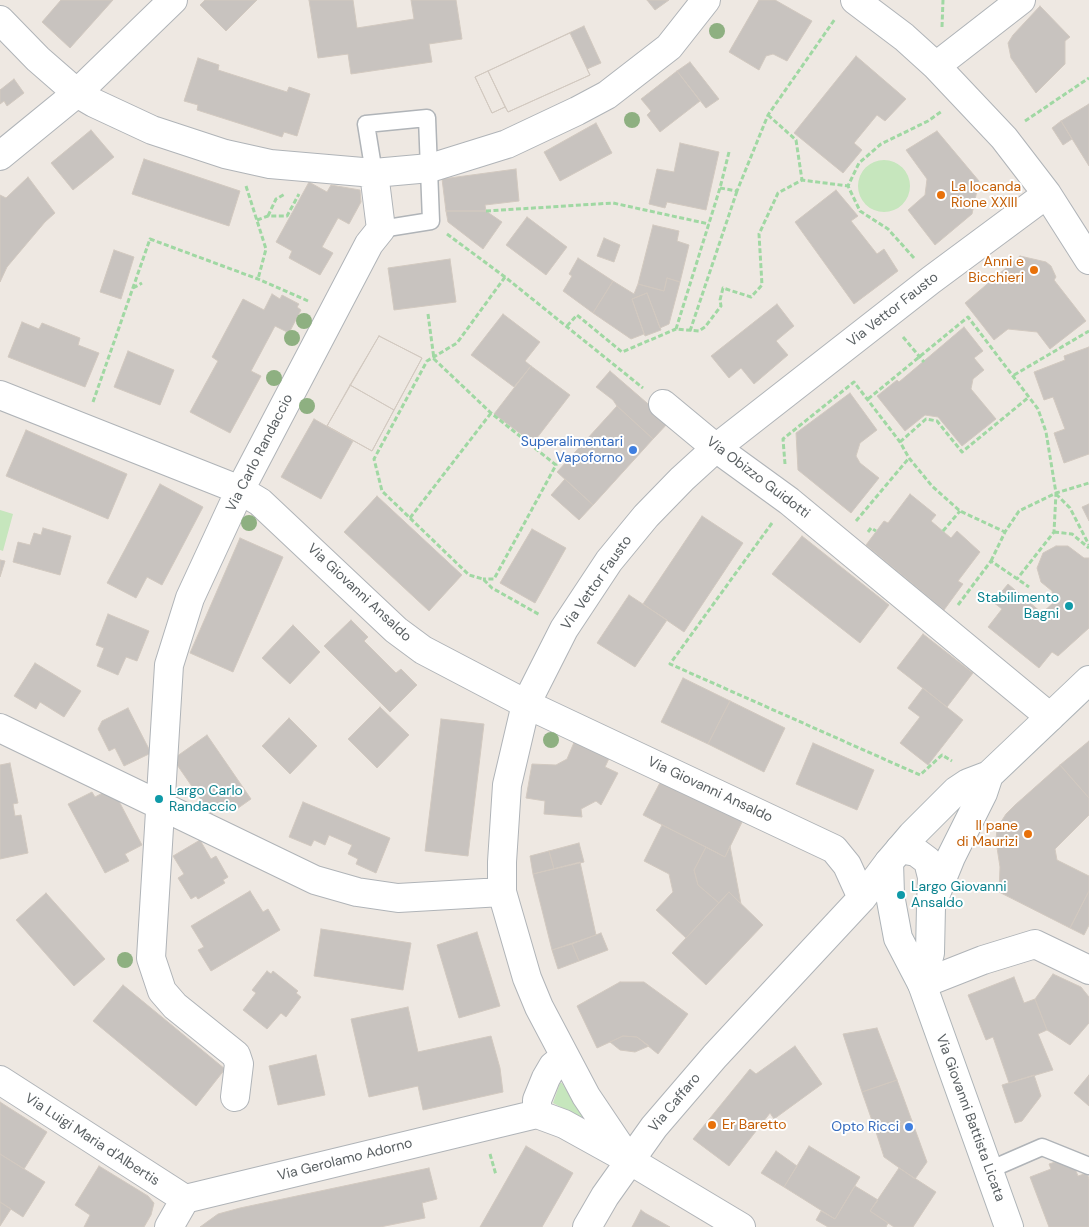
<!DOCTYPE html>
<style>
body{margin:0}
canvas{display:block;background:#eee8e2}
</style>
<canvas width="1089" height="1227"></canvas>
<script>
const ctx = document.querySelector('canvas').getContext('2d');
ctx.lineJoin = 'round';
function paint(path, color) {
  ctx.fillStyle = color;
  ctx.fill(path, 'evenodd');
}
function poly(rows) {
  const path = new Path2D();
  for (const r of rows) {
    if (r.length === 3) {
      path.moveTo(r[0] + r[2], r[1]);
      path.arc(r[0], r[1], r[2], 0, 2 * Math.PI);
      continue;
    }
    path.moveTo(r[0], r[1]);
    for (let i = 2; i < r.length; i += 2) path.lineTo(r[i], r[i + 1]);
  }
  return path;
}
function stroke(path, color, width, dash) {
  ctx.strokeStyle = color;
  ctx.lineWidth = width;
  ctx.lineCap = dash ? 'butt' : 'round';
  ctx.setLineDash(dash || []);
  ctx.stroke(path);
}
function label(font, color, halo, rows, align = 'center') {
  ctx.font = font + ' "DM Sans",sans-serif';
  ctx.lineWidth = 4;
  ctx.setLineDash([]);
  ctx.textBaseline = 'middle';
  ctx.strokeStyle = halo;
  ctx.fillStyle = color;
  for (const [text, x, y, turn = 0] of rows) {
    ctx.save();
    ctx.translate(x, y);
    ctx.rotate((+turn || 0) * Math.PI / 180);
    ctx.textAlign = isNaN(turn) ? turn : align;
    if (halo) ctx.strokeText(text, 0, 0);
    ctx.fillText(text, 0, 0);
    ctx.restore();
  }
}
paint(poly([
 [884,186,26],
 [0,510,13,514,3,551,0,550],
 [560,1083,562,1083,584,1119,553,1103]
]), '#c6e6bd');
const building = poly([
 [61,0,113,0,70,48,42,22,61,0],
 [205,0,257,0,226,31,200,5,205,0],
 [309,0,353,0,357,28,414,19,411,0,456,0,462,39,429,44,432,62,351,74,348,54,318,58,309,0],
 [647,0,669,0,655,10,647,0],
 [759,0,775,0,812,21,787,61,773,54,766,56,759,70,729,52,759,0],
 [1040,6,1070,37,1065,41,1065,64,1036,93,1011,58,1008,43,1013,35,1040,6],
 [584,26,601,63,587,69,590,75,508,112,505,107,492,113,475,77,584,26],
 [570,33,590,75,508,112,488,71,570,33],
 [856,56,906,99,885,121,877,115,854,143,862,150,843,173,794,133,856,56],
 [198,58,219,65,218,70,287,92,289,87,310,94,297,136,284,132,282,137,197,110,198,105,184,101,198,58],
 [690,62,719,99,706,108,677,71,690,62],
 [488,71,505,107,492,113,475,77,488,71],
 [677,71,700,101,660,132,647,115,651,111,641,99,677,71],
 [14,79,24,93,7,106,4,101,0,104,0,90,14,79],
 [1089,104,1089,166,1061,121,1089,104],
 [1061,121,1072,139,1063,145,1052,128,1061,121],
 [596,123,612,153,560,181,544,152,596,123],
 [91,130,114,157,73,190,51,163,91,130],
 [937,131,979,181,972,214,935,245,908,210,925,195,927,179,906,150,937,131],
 [680,143,719,152,706,210,667,202,665,208,649,204,657,169,674,172,680,143],
 [144,159,240,191,229,226,132,194,144,159],
 [516,169,519,201,485,205,486,211,446,211,442,179,516,169],
 [28,177,55,213,45,222,7,267,0,282,0,195,6,198,28,177],
 [309,182,327,192,331,185,360,190,361,202,349,224,338,218,322,247,333,253,320,275,289,258,292,251,276,242,309,182],
 [836,190,858,216,851,221,877,254,884,249,898,271,854,304,795,222,836,190],
 [446,211,486,211,502,222,483,249,448,222,446,211],
 [527,217,567,247,546,275,506,245,527,217],
 [653,225,679,231,677,241,689,245,680,282,667,278,664,291,638,284,653,225],
 [604,238,620,245,614,262,597,256,604,238],
 [114,250,134,257,121,299,100,292,114,250],
 [1020,256,1046,262,1051,266,1056,277,1054,280,1086,321,1050,349,1037,332,1008,329,994,340,965,303,1020,256],
 [578,258,613,281,593,313,563,291,572,276,569,274,578,258],
 [450,259,456,302,394,310,388,268,450,259],
 [667,278,680,282,669,324,660,328,647,293,632,299,644,334,631,339,593,313,613,281,634,294,638,284,664,291,667,278],
 [647,293,661,330,645,336,632,299,647,293],
 [272,294,280,299,282,295,299,304,297,307,301,310,289,333,275,326,251,371,261,376,230,433,190,412,218,361,212,357,243,299,264,310,272,294],
 [777,304,794,326,776,341,788,355,754,384,741,368,729,378,711,356,777,304],
 [503,314,540,342,525,361,531,366,514,387,471,355,503,314],
 [22,322,39,329,42,323,80,338,78,345,99,353,85,387,8,357,22,322],
 [964,327,983,351,974,358,984,370,973,379,971,389,996,419,962,446,938,417,925,415,905,431,877,396,897,380,899,382,964,327],
 [379,336,422,358,372,451,327,426,379,336],
 [379,336,422,358,394,410,350,385,379,336],
 [1089,347,1089,454,1064,463,1054,433,1065,429,1053,397,1044,400,1034,372,1065,360,1064,356,1089,347],
 [128,351,174,370,160,405,114,387,128,351],
 [531,366,570,395,533,443,494,414,531,366],
 [610,371,669,422,653,439,617,406,613,400,596,387,610,371],
 [350,385,394,410,372,451,327,426,350,385],
 [850,393,877,430,860,443,856,456,860,463,879,478,851,513,798,470,796,433,850,393],
 [617,406,653,439,593,505,557,472,617,406],
 [314,419,353,441,321,499,281,477,314,419],
 [26,430,127,474,108,519,6,476,26,430],
 [565,479,593,505,579,520,551,495,565,479],
 [160,484,203,507,162,585,147,577,136,598,107,583,160,484],
 [910,494,936,515,931,521,951,538,957,531,980,552,958,581,963,584,944,610,866,545,884,521,888,523,910,494],
 [377,496,462,575,429,611,344,532,377,496],
 [1089,504,1089,521,1082,507,1089,504],
 [702,516,743,543,684,632,643,604,702,516],
 [43,528,71,536,60,575,13,562,18,542,30,545,34,533,41,535,43,528],
 [532,529,566,548,535,603,500,583,532,529],
 [802,536,889,605,860,643,772,574,802,536],
 [240,538,283,557,233,672,190,653,240,538],
 [1056,546,1068,546,1084,558,1089,558,1089,628,1058,656,1052,652,1039,668,988,627,1002,609,993,602,1008,584,1042,613,1053,603,1052,591,1041,582,1037,568,1043,553,1056,546],
 [0,560,5,561,0,577,0,560],
 [629,595,667,620,635,667,597,643,629,595],
 [108,614,149,631,137,661,126,657,118,675,97,666,104,648,96,645,108,614],
 [351,620,368,637,364,641,396,673,401,669,417,685,390,712,324,646,351,620],
 [293,625,320,652,290,684,262,658,293,625],
 [923,634,973,673,947,707,897,668,923,634],
 [35,663,81,691,64,717,40,702,36,709,14,696,35,663],
 [683,678,730,701,708,744,661,722,683,678],
 [923,688,963,720,928,765,900,743,920,717,908,708,923,688],
 [730,701,785,728,764,772,708,744,730,701],
 [380,707,409,735,377,768,348,739,380,707],
 [128,708,151,753,124,766,115,748,109,751,98,729,102,721,128,708],
 [289,718,317,746,290,774,262,746,289,718],
 [441,719,484,724,468,856,425,851,441,719],
 [578,733,613,750,605,767,618,773,601,805,596,801,581,809,582,817,544,814,545,801,526,798,532,764,556,765,567,759,578,733],
 [207,735,251,799,234,811,228,802,211,814,173,759,207,735],
 [1089,741,1089,798,1060,765,1089,741],
 [813,743,874,770,857,810,796,784,813,743],
 [10,763,18,803,13,804,15,816,21,815,28,853,0,859,0,765,10,763],
 [1060,765,1089,798,1089,815,1055,849,1057,860,1089,876,1089,891,1070,928,999,892,1000,867,996,841,997,828,1006,814,1015,805,1060,765],
 [663,777,744,818,725,857,643,815,663,777],
 [112,788,142,845,125,854,129,861,105,873,68,804,92,792,95,797,112,788],
 [303,802,390,838,376,873,356,864,358,859,348,854,352,845,329,835,325,845,314,840,311,846,289,837,303,802],
 [662,825,706,847,694,870,698,885,719,903,686,938,656,910,673,892,669,874,644,861,662,825],
 [200,840,211,859,216,856,228,877,223,880,225,883,198,899,196,896,191,899,178,878,184,874,173,856,200,840],
 [579,843,584,862,554,869,549,851,579,843],
 [730,846,741,904,729,892,719,903,698,885,694,870,706,847,725,857,730,846],
 [549,851,554,869,533,874,530,856,549,851],
 [580,862,596,935,552,950,533,874,580,862],
 [250,891,263,912,268,909,280,930,211,971,198,950,204,947,191,926,250,891],
 [1089,891,1089,925,1084,935,1070,928,1089,891],
 [729,892,763,925,706,985,672,953,729,892],
 [46,893,105,959,74,986,16,920,46,893],
 [321,929,411,943,403,990,314,976,321,929],
 [477,932,500,1006,459,1018,437,945,477,932],
 [601,933,608,950,579,961,572,944,601,933],
 [572,944,579,961,558,969,552,950,572,944],
 [267,971,271,974,273,971,298,991,296,993,301,997,286,1017,281,1013,267,1029,243,1010,256,993,252,990,267,971],
 [1053,974,1081,987,1089,997,1089,1023,1070,1045,1047,1030,1035,999,1053,974],
 [1014,977,1024,1003,1035,999,1047,1030,1038,1034,1053,1070,1009,1083,993,1037,986,1040,968,995,1014,977],
 [620,982,644,982,688,1014,658,1054,637,1037,623,1036,597,1048,577,1006,620,982],
 [123,985,225,1069,196,1106,93,1021,123,985],
 [408,1007,418,1052,491,1036,500,1068,503,1092,423,1110,418,1086,369,1097,351,1019,408,1007],
 [877,1028,897,1080,862,1092,843,1034,877,1028],
 [623,1036,637,1037,649,1046,635,1052,620,1050,610,1042,623,1036],
 [795,1046,822,1084,774,1119,770,1113,729,1166,693,1139,750,1069,756,1074,795,1046],
 [316,1055,325,1095,278,1105,269,1066,316,1055],
 [1034,1075,1041,1096,1022,1121,1015,1123,1002,1085,1034,1075],
 [1089,1075,1089,1106,1074,1093,1089,1075],
 [897,1080,912,1121,876,1132,862,1092,897,1080],
 [0,1102,47,1132,24,1169,0,1154,0,1102],
 [912,1121,927,1162,915,1179,884,1157,876,1132,912,1121],
 [526,1146,573,1173,542,1227,480,1227,526,1146],
 [809,1146,860,1177,835,1219,784,1187,809,1146],
 [776,1151,797,1166,784,1187,761,1173,776,1151],
 [0,1154,45,1182,23,1217,0,1202,0,1154],
 [1065,1159,1072,1161,1078,1176,1087,1173,1089,1179,1089,1227,1049,1227,1030,1177,1051,1169,1049,1164,1065,1159],
 [99,1166,148,1196,154,1203,151,1215,144,1227,84,1227,90,1215,75,1205,99,1166],
 [429,1168,437,1199,422,1203,425,1218,380,1227,200,1227,218,1214,240,1208,429,1168],
 [899,1168,936,1192,913,1227,894,1227,870,1211,899,1168],
 [855,1186,878,1200,870,1211,888,1223,886,1227,828,1227,816,1220,821,1211,835,1219,855,1186],
 [0,1202,11,1209,0,1226,0,1202],
 [641,1210,645,1213,670,1227,632,1227,641,1210]
]);
paint(building, '#c8c3bf');
stroke(building, '#d2c9c0', 1);
const lane = poly([
 [374,173,366,124,427,118,431,221,381,229],
 [989,1170,1042,1147,1089,1166]
]);
const street = poly([
 [855,0,904,37,936,66,1004,138,1047,194,1089,260],
 [0,20,38,59,77,93,94,103,152,130,225,154,270,164,374,173,430,168,507,144,577,111,607,95,669,47,706,0],
 [936,66,1021,0],
 [0,156,77,93,173,0],
 [0,395,240,490,260,502,396,630,423,650,526,704,834,849,847,865,862,898],
 [663,404,716,448,789,501,1050,717],
 [0,728,315,880,357,892,398,898,502,892],
 [900,849,916,852,928,861,932,877,931,906],
 [922,984,983,960,1035,944,1089,970],
 [0,1080,185,1199],
 [235,1097,239,1064,236,1055,175,1006,162,991,151,958,169,665,190,598,240,490,369,244,381,229,374,173],
 [537,1114,564,1124,629,1160,741,1227],
 [537,1114,537,1100,546,1078,553,1066,564,1057],
 [629,1160,586,1096,539,1007,527,978,502,892,502,862,507,785,526,704,564,629,609,561,646,516,682,479,716,448,931,280,1047,194],
 [169,1227,185,1199,537,1114],
 [587,1227,605,1196,654,1127,715,1056,862,898,889,862]
]);
const secondary = poly([
 [922,984,930,953,931,906,951,857,983,793,989,775],
 [1009,1227,922,984,898,938,890,895,889,862,912,835,956,791,968,783,989,775,1089,680]
]);
stroke(lane, '#b0b4b8', 19);
stroke(street, '#b0b4b8', 30);
stroke(secondary, '#aeb4b8', 30);
stroke(poly([
 [942,27,943,0],
 [768,115,796,140,802,180],
 [1025,121,1089,78],
 [729,152,720,188,676,329,699,331,705,327,721,306,720,300,723,288,751,297,762,285,759,234,778,193,802,180,848,186],
 [246,186,266,249,258,279],
 [720,188,737,191,768,115,835,19],
 [486,211,613,203,709,224],
 [268,216,276,199,285,194],
 [257,220,268,216,287,216,299,194],
 [447,234,505,277,643,388],
 [914,258,888,229,860,211,848,186,859,163,881,144,928,121,942,111],
 [505,277,457,343,427,361,374,459,382,491,469,575,483,579,492,588,540,615],
 [133,288,142,283],
 [428,314,434,359,491,413,556,465,494,579,483,579],
 [567,326,577,315,622,352,676,329],
 [690,331,737,191],
 [903,337,924,362],
 [1014,375,1089,331],
 [868,399,968,317,1038,409,1046,432,1056,493,1054,532,1017,579],
 [93,402,150,239,258,279,308,301],
 [900,442,926,419,937,421,962,452,1029,397],
 [785,464,783,439,854,382,900,442,909,458,932,486,960,511,1005,532],
 [1056,494,1070,508,1089,545],
 [410,518,491,413],
 [856,521,909,458],
 [772,523,670,664,920,775,942,755,952,761],
 [943,531,960,511],
 [868,532,871,528,876,531],
 [1054,532,1072,534,1089,548],
 [991,561,1005,532,1019,511,1056,493,1089,483],
 [958,605,991,561,1029,587],
 [490,1154,496,1175]
]), '#a0d8a3', 3, [5, 2.5]);
stroke(lane, '#fff', 16);
stroke(street, '#fff', 28);
stroke(secondary, '#fff', 28);
ctx.fillStyle = '#8eb081';
for (const [x, y] of [
 [717,31],
 [632,120],
 [304,321],
 [292,338],
 [274,378],
 [307,406],
 [249,523],
 [551,740],
 [125,960]
]) {
  ctx.beginPath();
  ctx.arc(x, y, 8, 0, 2 * Math.PI);
  ctx.fill();
}
for (const [x, y, r, color] of [
 [941,195,5,"#e8710a"],
 [1034,270,5,"#e8710a"],
 [633,450,5,"#3f7fe0"],
 [1069,606,5,"#0f9aa8"],
 [159,799,5,"#0f9aa8"],
 [1028,834,5,"#e8710a"],
 [901,895,5,"#0f9aa8"],
 [712,1125,5,"#e8710a"],
 [909,1127,5,"#3f7fe0"]
]) {
  const dot = new Path2D();
  dot.arc(x, y, r, 0, 2 * Math.PI);
  ctx.fillStyle = color;
  ctx.fill(dot);
  stroke(dot, '#fff', 2);
}
label('14px', '#c56008', '#fff', [
 ["La locanda",951,187],
 ["Rione XXIII",951,203],
 ["Anni e",1024,262,"right"],
 ["Bicchieri",1024,278,"right"],
 ["Il pane",1018,826,"right"],
 ["di Maurizi",1018,842,"right"],
 ["Er Baretto",722,1125]
], 'left');
label('14px', '#5a6063', '#fff', [
 ["Via Vettor Fausto",893,310,-38],
 ["Via Carlo Randaccio",260,453,-63],
 ["Via Obizzo Guidotti",758,478,37],
 ["Via Vettor Fausto",597,583,-55],
 ["Via Giovanni Ansaldo",359,593,43],
 ["Via Giovanni Ansaldo",710,790,25],
 ["Via Caffaro",675,1103,-50],
 ["Via Giovanni Battista Licata",970,1118,70],
 ["Via Luigi Maria d'Albertis",92,1140,33],
 ["Via Gerolamo Adorno",345,1160,-14]
]);
label('14px', '#366cbe', '#fff', [
 ["Superalimentari",623,442],
 ["Vapoforno",623,458],
 ["Opto Ricci",899,1127]
], 'right');
label('14px', '#0d838f', '#fff', [
 ["Stabilimento",1059,598,"right"],
 ["Bagni",1059,614,"right"],
 ["Largo Carlo",169,791],
 ["Randaccio",169,807],
 ["Largo Giovanni",911,887],
 ["Ansaldo",911,903]
], 'left');
</script>
